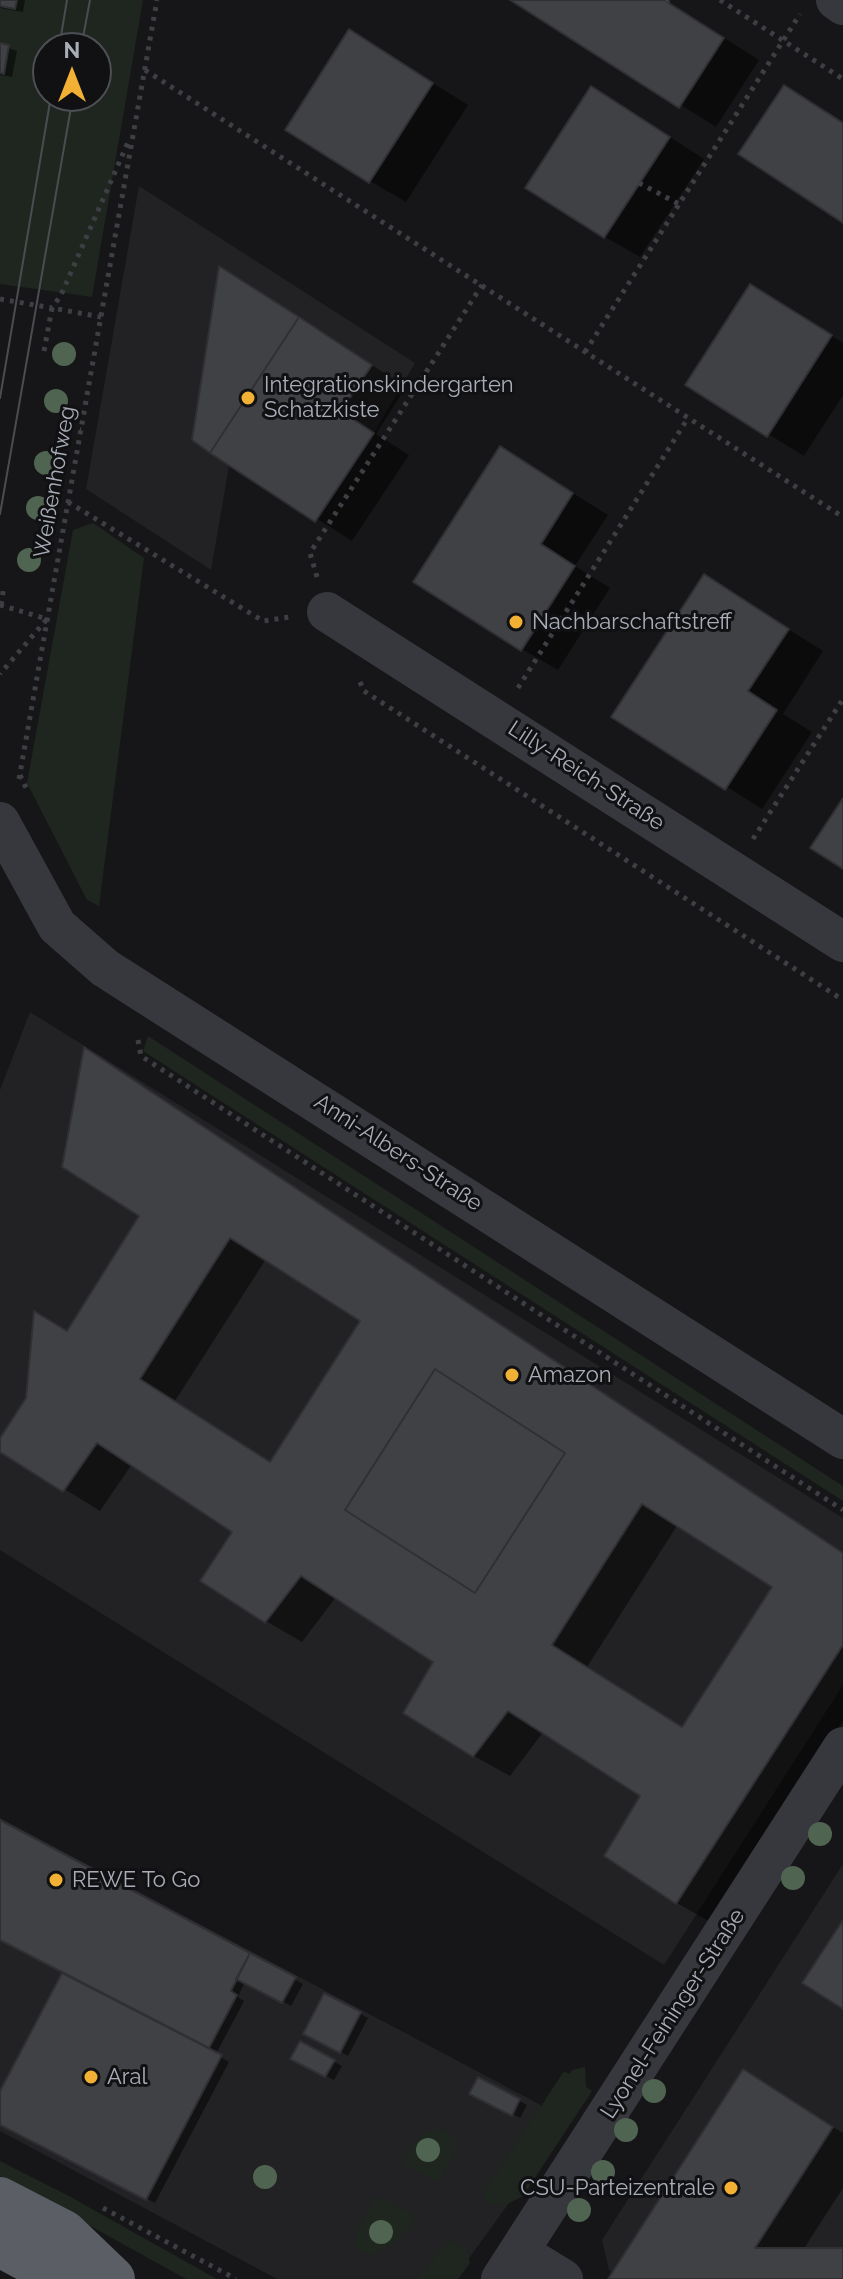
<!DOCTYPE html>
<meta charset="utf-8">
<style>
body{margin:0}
#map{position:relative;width:843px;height:2279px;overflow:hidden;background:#161618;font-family:Raleway,sans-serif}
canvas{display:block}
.north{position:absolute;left:32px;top:32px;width:80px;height:80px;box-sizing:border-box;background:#111113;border:2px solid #4d4f55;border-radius:50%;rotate:0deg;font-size:22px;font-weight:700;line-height:32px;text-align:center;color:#a8adb8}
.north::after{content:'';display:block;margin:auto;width:28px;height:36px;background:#f2b134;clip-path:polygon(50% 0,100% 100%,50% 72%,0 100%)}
</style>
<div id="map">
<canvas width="843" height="2279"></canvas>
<div class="north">N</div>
</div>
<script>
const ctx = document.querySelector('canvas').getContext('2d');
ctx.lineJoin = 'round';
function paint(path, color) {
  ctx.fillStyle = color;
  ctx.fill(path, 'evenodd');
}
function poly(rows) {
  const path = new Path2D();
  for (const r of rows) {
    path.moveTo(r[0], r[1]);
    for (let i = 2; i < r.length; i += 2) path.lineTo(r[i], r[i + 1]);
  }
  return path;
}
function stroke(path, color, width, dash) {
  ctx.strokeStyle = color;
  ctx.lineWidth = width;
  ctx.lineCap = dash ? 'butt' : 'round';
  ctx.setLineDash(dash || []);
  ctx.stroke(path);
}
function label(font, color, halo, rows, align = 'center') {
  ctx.font = font + ' Raleway,sans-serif';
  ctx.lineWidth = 6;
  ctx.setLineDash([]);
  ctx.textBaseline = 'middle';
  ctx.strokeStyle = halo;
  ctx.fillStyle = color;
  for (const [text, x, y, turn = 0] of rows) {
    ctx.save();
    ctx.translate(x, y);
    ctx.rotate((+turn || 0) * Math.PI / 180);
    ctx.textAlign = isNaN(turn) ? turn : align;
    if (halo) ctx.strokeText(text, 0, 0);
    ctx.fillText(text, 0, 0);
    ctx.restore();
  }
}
paint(poly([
 [139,186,415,363,374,433,315,522,229,466,211,570,86,489],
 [30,1012,843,1518,843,1685,664,1965,0,1550,0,1090],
 [0,1818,569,2120,454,2279,277,2279,0,2131],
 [843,1864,843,2279,623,2279,609,2270,602,2240]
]), '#222225');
paint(poly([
 [0,0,143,0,92,297,0,284],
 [48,48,96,48,96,96,48,96],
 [93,523,144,558,99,906,87,900,27,783,73,530],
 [148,1036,843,1486,843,1501,143,1051],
 [585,2067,586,2087,592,2091,523,2196,504,2206,489,2205,483,2195,564,2071,569,2074,572,2070],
 [438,2128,455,2137,455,2154,438,2182,403,2164,419,2137],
 [0,2161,67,2195,217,2279,186,2279,0,2176],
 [378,2196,417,2216,397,2242,371,2255,355,2247,356,2234],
 [452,2242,466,2248,470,2263,458,2279,418,2279,446,2244]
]), '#1e261f');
paint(poly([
 [0,0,25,0,23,12,0,8],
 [514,0,665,0,759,60,716,127],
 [0,45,17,51,12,77,0,75],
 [385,53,468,105,406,202,370,181],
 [627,109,704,159,640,257,605,237],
 [787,307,843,343,843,395,804,456,688,385],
 [308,324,406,387,376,434,409,455,352,541,211,451],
 [536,470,608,515,575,566,610,588,558,670,522,649],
 [704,576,823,651,783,714,812,732,762,809,614,716],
 [86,1050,843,1552,843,1721,712,1923,677,1903,643,1795,544,1731,510,1776,474,1756,436,1661,336,1597,302,1642,266,1621,235,1531,132,1464,100,1511,0,1449,0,1442,142,1215],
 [266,1259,363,1321,272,1463,175,1401],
 [678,1524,775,1587,684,1729,587,1667],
 [0,1822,303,1984,291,2006,245,1981,238,1997,244,2001,216,2054,229,2062,155,2203,0,2123,0,2095,65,1972,0,1938],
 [325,1995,368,2018,348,2056,306,2033],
 [301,2044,342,2066,334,2080,293,2058],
 [744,2072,843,2133,843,2188,803,2250,843,2250,843,2279,611,2279],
 [479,2080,527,2105,520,2118,480,2098]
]), '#0007');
const building = poly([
 [0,0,17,0,15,9,0,6,0,0],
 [510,0,664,0,724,38,679,108,510,0],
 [349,29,433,83,369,183,285,130,349,29],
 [0,43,9,45,4,74,0,73,0,43],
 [784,85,843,123,843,223,738,154,784,85],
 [591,86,670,137,604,238,525,188,591,86],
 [219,266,299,317,210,453,192,440,219,266],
 [750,284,832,335,767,437,685,385,750,284],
 [299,317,372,365,341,411,374,433,315,522,210,453,299,317],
 [500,446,573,493,541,544,575,566,521,651,413,582,500,446],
 [704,574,789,629,748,691,777,710,725,790,611,717,704,574],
 [843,798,843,869,810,848,843,798],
 [84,1047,843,1553,843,1645,676,1904,604,1856,640,1796,508,1711,473,1757,403,1713,433,1662,301,1576,265,1623,200,1581,232,1532,97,1443,63,1492,0,1452,0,1438,26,1398,34,1311,67,1331,139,1216,62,1167,84,1047],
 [230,1238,360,1321,270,1462,140,1379,230,1238],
 [435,1369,565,1453,475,1593,345,1510,435,1369],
 [642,1504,772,1587,682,1727,552,1645,642,1504],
 [435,1369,565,1453,475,1593,345,1510,435,1369],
 [0,1820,250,1953,231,1991,237,1995,209,2048,0,1940,0,1820],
 [843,1920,843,2009,802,1983,843,1920],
 [250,1953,296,1977,282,2003,236,1979,250,1953],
 [62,1973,222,2055,146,2200,0,2125,0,2091,62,1973],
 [324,1993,361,2012,340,2053,303,2034,324,1993],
 [300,2041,335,2060,325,2077,290,2059,300,2041],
 [743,2069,833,2127,755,2248,843,2248,843,2279,608,2279,743,2069],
 [478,2077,520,2099,512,2116,469,2094,478,2077]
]);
paint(building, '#404145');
stroke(building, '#303034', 2);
stroke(poly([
 [720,0,843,79],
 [667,2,668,0],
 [145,70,843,517],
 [639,183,679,204],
 [0,299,52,308,61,295,129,140],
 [44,351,52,308,101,317],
 [585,352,800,14],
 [60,427,81,430],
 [68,502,263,621,290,617],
 [317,577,310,553,482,285],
 [0,605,47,619,0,674],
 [1,605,4,586],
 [360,682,364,691,843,1000],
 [518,688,688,418],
 [20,775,28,792],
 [19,779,157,0],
 [753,839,843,699],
 [138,1040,141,1056,843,1510],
 [103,2208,236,2279]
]), '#3d3f44', 5, [4, 6]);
stroke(poly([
 [836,0,843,5],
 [327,612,843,942],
 [0,822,57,926,105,968,843,1439],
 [519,2252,563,2279],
 [501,2279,843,1747]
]), '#37383d', 40);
stroke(poly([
 [0,2199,64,2232,113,2279],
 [0,2245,50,2272,76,2279]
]), '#5b5e65', 44);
stroke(poly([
 [59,48,67,0],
 [81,48,90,0],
 [0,398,51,96],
 [0,514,73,96]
]), '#4a4c52', 2);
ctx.fillStyle = '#506452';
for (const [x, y] of [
 [64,354],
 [56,401],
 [46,463],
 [38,508],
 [29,560],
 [820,1834],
 [793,1878],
 [654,2091],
 [626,2130],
 [428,2150],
 [603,2172],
 [265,2177],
 [579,2210],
 [381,2232]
]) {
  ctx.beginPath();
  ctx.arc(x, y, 12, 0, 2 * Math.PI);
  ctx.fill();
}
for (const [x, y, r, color] of [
 [248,398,8,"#f2b134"],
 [516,622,8,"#f2b134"],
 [512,1375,8,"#f2b134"],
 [56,1880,8,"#f2b134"],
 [91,2077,8,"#f2b134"],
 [731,2188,8,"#f2b134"]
]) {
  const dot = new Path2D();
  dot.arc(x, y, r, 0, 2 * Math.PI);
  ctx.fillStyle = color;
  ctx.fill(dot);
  stroke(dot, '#111113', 3);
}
label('22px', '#a8adb8', '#111113', [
 ["Integrationskindergarten",264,385],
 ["Schatzkiste",264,410],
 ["Nachbarschaftstreff",532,622],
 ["Amazon",528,1375],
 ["REWE To Go",72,1880],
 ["Aral",107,2077],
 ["CSU-Parteizentrale",715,2188,"right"]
], 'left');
label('22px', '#a8adb8', '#111113', [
 ["Weißenhofweg",55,482,-80],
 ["Lilly-Reich-Straße",586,776,33],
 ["Anni-Albers-Straße",398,1153,33],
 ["Lyonel-Feininger-Straße",673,2014,-57]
]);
</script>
